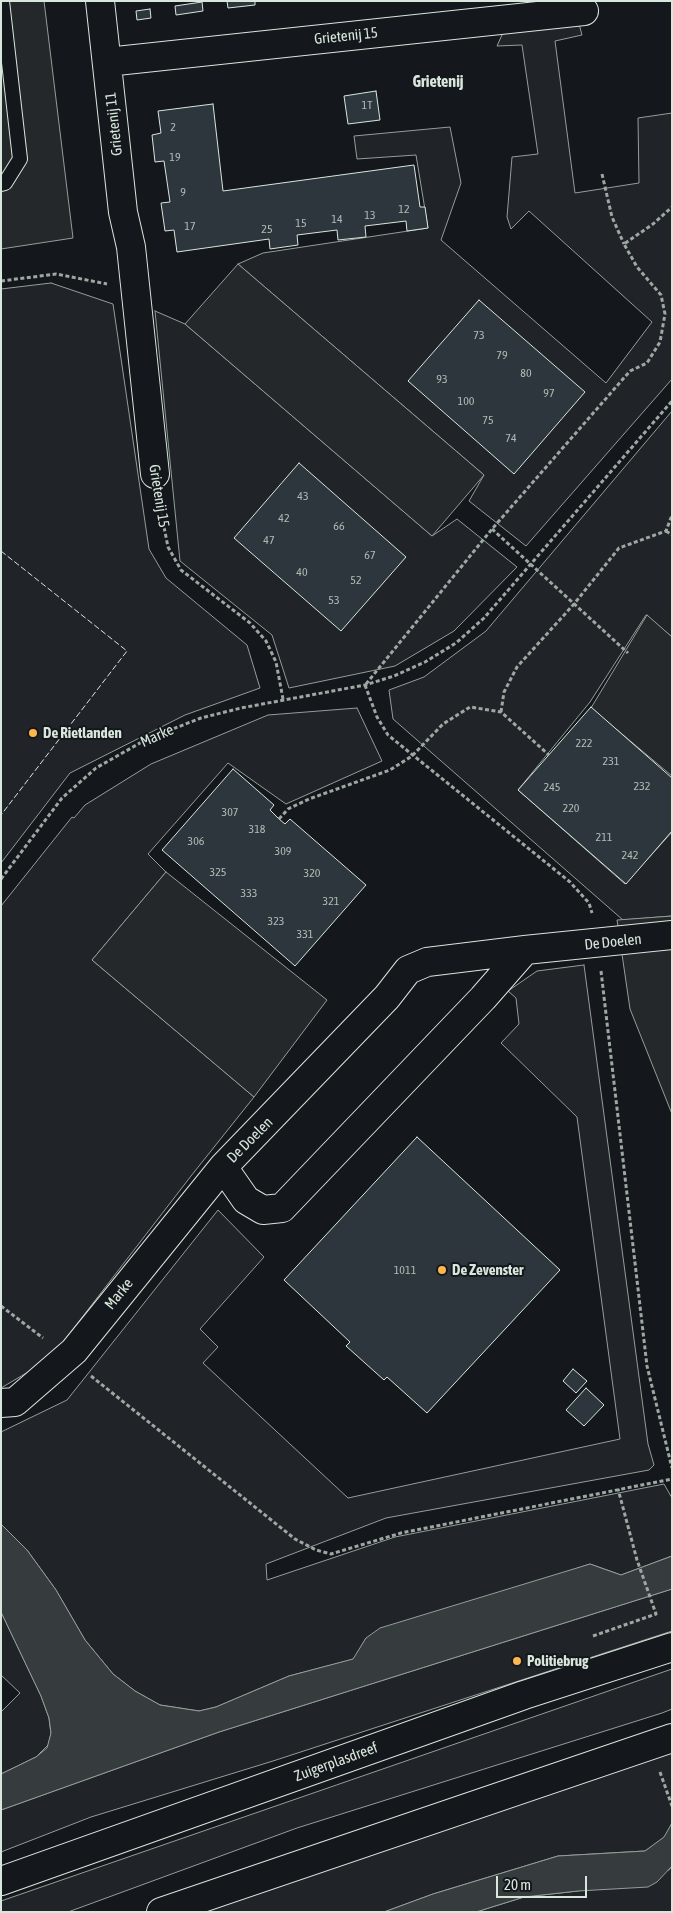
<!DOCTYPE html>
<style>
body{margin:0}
#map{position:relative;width:673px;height:1913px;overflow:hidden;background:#14181c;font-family:"Asap Condensed",sans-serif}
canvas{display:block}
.frame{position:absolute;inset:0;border:2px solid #d8e6dc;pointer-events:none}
.scale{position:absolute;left:496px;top:1876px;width:91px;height:22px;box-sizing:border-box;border:2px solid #d8e6dc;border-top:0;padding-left:6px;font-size:15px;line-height:18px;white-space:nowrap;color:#d8e6dc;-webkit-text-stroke:4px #14181c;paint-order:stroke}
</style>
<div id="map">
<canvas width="673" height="1913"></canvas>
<div class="frame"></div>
<div class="scale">20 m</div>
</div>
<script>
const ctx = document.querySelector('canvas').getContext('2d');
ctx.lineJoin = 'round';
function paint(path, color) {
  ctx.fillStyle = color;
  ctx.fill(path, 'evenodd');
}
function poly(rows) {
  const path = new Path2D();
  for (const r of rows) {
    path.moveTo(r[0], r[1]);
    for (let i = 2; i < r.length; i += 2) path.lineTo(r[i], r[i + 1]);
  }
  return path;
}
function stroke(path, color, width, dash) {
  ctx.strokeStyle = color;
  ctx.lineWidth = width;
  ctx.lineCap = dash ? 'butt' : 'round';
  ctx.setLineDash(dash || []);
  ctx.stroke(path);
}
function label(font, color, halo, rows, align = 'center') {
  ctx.font = font + ' "Asap Condensed",sans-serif';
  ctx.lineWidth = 4;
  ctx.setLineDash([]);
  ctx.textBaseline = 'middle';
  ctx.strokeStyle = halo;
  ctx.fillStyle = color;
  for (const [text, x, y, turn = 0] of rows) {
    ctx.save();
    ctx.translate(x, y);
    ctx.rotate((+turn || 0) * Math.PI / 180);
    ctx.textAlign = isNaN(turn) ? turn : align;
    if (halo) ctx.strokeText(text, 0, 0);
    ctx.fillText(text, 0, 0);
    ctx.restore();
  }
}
const green = poly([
 [578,20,582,35,555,41,575,193,639,183,638,118,672,113,672,379,526,546,469,501,484,475,238,264,263,253,428,228,416,155,357,159,354,136,450,127,461,183,441,240,606,383,652,322,529,211,511,229,507,217,512,157,538,154,522,45,497,46,506,26,578,20],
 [51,283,113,304,149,549,166,578,247,645,260,688,185,715,70,773,1,863,1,289,51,283],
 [155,311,185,324,432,536,457,519,517,567,454,631,395,666,289,688,272,635,180,561,155,311],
 [672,411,672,637,646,615,590,702,518,790,625,884,672,832,672,916,623,920,393,719,389,690,424,677,486,631,672,411],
 [357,708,382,761,286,804,228,763,148,854,166,872,92,960,254,1097,191,1176,50,1359,1,1388,1,906,72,817,74,818,85,805,151,764,268,715,357,708],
 [584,965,648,1444,654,1465,649,1470,386,1518,266,1564,267,1580,395,1537,664,1484,672,1498,672,1556,621,1575,590,1564,366,1638,354,1659,289,1676,216,1707,199,1711,160,1705,135,1691,113,1674,85,1640,56,1590,27,1550,1,1524,1,1432,67,1400,218,1210,264,1257,200,1329,218,1347,203,1363,348,1498,620,1439,577,1117,501,1043,519,1024,516,998,508,991,537,971,584,965],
 [672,1589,672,1631,273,1761,91,1817,1,1852,1,1810,219,1732,672,1589],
 [1,1612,41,1696,49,1718,51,1734,48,1745,36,1757,1,1774,1,1712,20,1693,1,1675,1,1612],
 [672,1669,672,1709,662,1713,297,1828,68,1912,1,1912,1,1901,672,1669],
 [672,1750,672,1823,665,1837,645,1851,558,1856,433,1894,384,1912,176,1912,672,1750],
 [672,1866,672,1912,476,1912,524,1897,578,1891,669,1870,672,1866]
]);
paint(green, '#202428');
stroke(green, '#939e99', 1);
const parking = poly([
 [1,1,44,1,73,238,1,249,1,1],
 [238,264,484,475,432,536,185,324,238,264],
 [647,615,672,637,672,776,591,708,647,615],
 [166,872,327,1000,254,1097,92,960,166,872],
 [672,916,672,1114,630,1009,617,920,672,916]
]);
paint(parking, '#24282b');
stroke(parking, '#939e99', 1);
const water = poly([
 [1,1524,27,1550,56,1590,85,1640,113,1674,135,1691,160,1705,199,1711,216,1707,289,1676,353,1659,366,1638,380,1628,590,1564,621,1575,672,1556,672,1589,219,1732,1,1810,1,1774,36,1757,47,1748,51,1733,49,1718,41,1696,1,1612,1,1524],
 [672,1823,672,1866,657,1882,648,1887,578,1891,524,1897,476,1912,384,1912,433,1894,558,1856,645,1851,664,1837,672,1823]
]);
paint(water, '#363b3e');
stroke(water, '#939e99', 1);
const building = poly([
 [227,1,255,1,255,5,228,8,227,1],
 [202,2,203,11,176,15,175,6,202,2],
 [150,9,151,18,137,20,136,11,150,9],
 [376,91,380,120,348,124,344,96,376,91],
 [213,104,223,191,414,165,420,207,425,207,428,228,407,231,406,221,365,226,366,237,338,240,337,230,297,235,298,245,270,249,269,239,177,252,174,230,165,231,161,203,170,202,164,161,155,162,152,135,161,133,158,111,213,104],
 [479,300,585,392,514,474,408,381,479,300],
 [299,463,406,557,341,631,234,538,299,463],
 [591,707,672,778,672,831,626,884,518,790,591,707],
 [233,769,274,805,270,810,279,819,285,824,290,819,366,885,295,966,162,850,233,769],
 [417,1137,560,1270,427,1413,387,1377,384,1380,346,1346,350,1342,284,1280,417,1137],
 [573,1369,587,1381,576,1393,563,1381,573,1369],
 [586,1388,604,1405,584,1426,566,1410,586,1388]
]);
paint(building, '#2c363c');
stroke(building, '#d8e6dc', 1);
const service = poly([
 [1,184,5,183,20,159,2,1]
]);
const minor = poly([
 [100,1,123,212,131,247,155,474],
 [107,62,584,11],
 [525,950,483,998,282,1208,263,1210,246,1200,223,1167,387,997,408,970,427,962,525,950,672,935],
 [1,1403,15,1402,74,1351,223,1167]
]);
const secondary = poly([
 [1,1881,524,1695,672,1647],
 [161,1912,672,1738]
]);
stroke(service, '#d8e6dc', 16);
stroke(minor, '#d8e6dc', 30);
stroke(secondary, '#d8e6dc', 30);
stroke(poly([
 [602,174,612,217,624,244],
 [1,281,56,274,107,284],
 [159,502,168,547,181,570,250,623,266,641,276,662,283,699],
 [492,529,628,653],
 [666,531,672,535],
 [366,684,492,529,630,371,647,363,660,342,665,314,661,295,637,267,624,244,653,224,672,207],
 [365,685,377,717,388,735,570,882,589,903,592,913],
 [501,712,504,692,517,667,574,604,619,548,666,531,672,515],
 [279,819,288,809,309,799,390,770,412,756,443,724,470,707,501,712,549,755],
 [1,879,62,798,96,768,147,739,201,718,241,708,365,685,394,676,425,662,456,643,484,618,672,401],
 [601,971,647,1366,672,1468],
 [1,1306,43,1338],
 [91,1376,295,1539,316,1550,331,1554,401,1533,672,1479],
 [593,1636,656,1614,637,1560,618,1489],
 [660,1772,672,1806]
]), '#9da8a2', 3, [4, 2.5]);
stroke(service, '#14181c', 14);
stroke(minor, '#14181c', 28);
stroke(secondary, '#14181c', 28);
stroke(poly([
 [1,551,127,651,1,815]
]), '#d8e6dc', 1, [6, 2.5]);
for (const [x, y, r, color] of [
 [33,733,5,"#ffb74d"],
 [442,1270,5,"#ffb74d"],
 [517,1661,5,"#ffb74d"]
]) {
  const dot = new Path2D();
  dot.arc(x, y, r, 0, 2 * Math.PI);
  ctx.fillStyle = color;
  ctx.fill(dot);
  stroke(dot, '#14181c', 2);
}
label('12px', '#adbab4', null, [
 ["1T",367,105],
 ["2",173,127],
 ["19",175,157],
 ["9",183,192],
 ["12",404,209],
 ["13",370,215],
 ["14",337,219],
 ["15",301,223],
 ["17",190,226],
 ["25",267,229],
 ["73",479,335],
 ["79",502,355],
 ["80",526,373],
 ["93",442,379],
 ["97",549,393],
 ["100",466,401],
 ["75",488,420],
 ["74",511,438],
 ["43",303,496],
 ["42",284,518],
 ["66",339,526],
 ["47",269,540],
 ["67",370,555],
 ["40",302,572],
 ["52",356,580],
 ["53",334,600],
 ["222",584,743],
 ["231",611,761],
 ["232",642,786],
 ["245",552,787],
 ["220",571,808],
 ["307",230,812],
 ["318",257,829],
 ["211",604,837],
 ["306",196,841],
 ["309",283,851],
 ["242",630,855],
 ["325",218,872],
 ["320",312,873],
 ["333",249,893],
 ["321",331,901],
 ["323",276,921],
 ["331",305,934],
 ["1011",405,1270]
]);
label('15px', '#d8e6dc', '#14181c', [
 ["Grietenij 15",346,36,-6],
 ["Grietenij 11",114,124,-96],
 ["Grietenij 15",159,496,81],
 ["Marke",157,736,-24],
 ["De Doelen",613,942,-6],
 ["De Doelen",250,1140,-45],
 ["Marke",119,1294,-51],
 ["Zuigerplasdreef",336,1762,-20]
]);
label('bold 15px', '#d8e6dc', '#14181c', [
 ["De Rietlanden",43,733],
 ["De Zevenster",452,1270],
 ["Politiebrug",527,1661]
], 'left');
label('bold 16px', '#d8e6dc', '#14181c', [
 ["Grietenij",438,82]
]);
</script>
